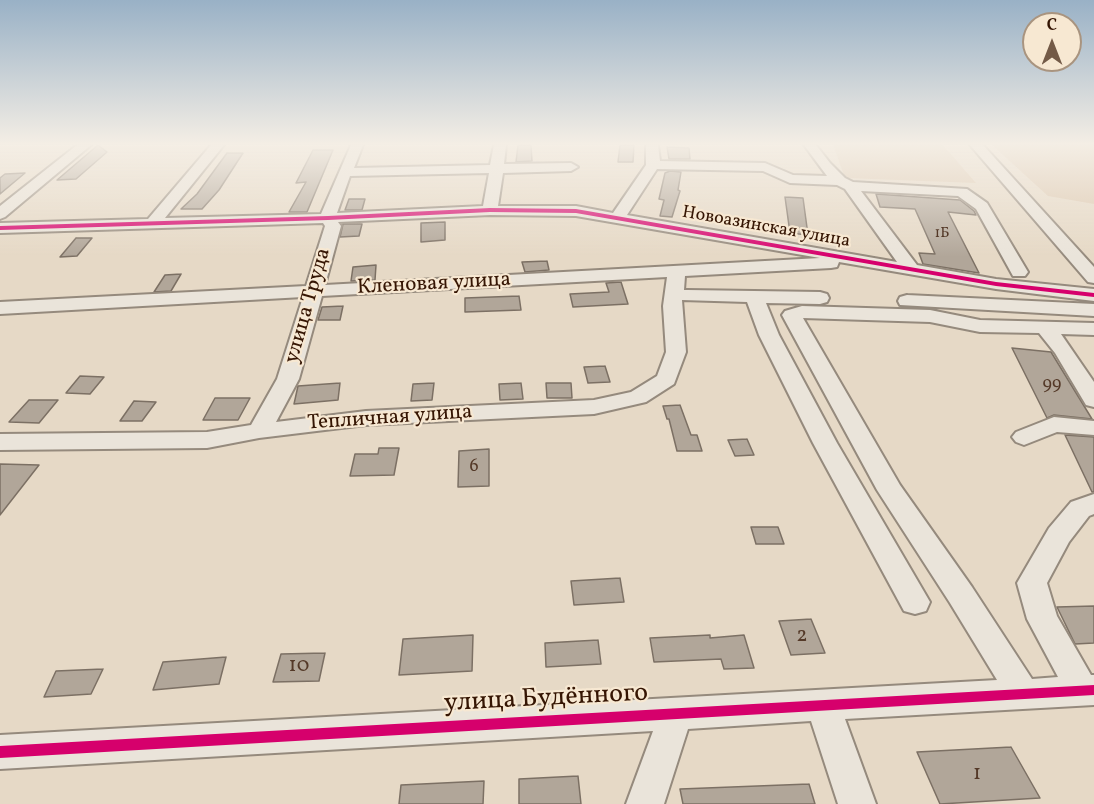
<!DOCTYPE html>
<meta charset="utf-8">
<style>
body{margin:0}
#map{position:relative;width:1094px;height:804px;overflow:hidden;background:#e6d9c6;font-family:Vollkorn,serif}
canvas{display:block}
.north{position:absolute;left:1022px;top:12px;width:60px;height:60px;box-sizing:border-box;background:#f7e8d2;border:2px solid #a9947f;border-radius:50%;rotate:0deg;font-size:16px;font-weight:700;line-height:24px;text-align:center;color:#351503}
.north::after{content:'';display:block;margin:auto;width:21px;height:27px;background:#735a47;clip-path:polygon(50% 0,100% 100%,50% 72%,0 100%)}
</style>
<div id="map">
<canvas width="1094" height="804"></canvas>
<div class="north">С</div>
</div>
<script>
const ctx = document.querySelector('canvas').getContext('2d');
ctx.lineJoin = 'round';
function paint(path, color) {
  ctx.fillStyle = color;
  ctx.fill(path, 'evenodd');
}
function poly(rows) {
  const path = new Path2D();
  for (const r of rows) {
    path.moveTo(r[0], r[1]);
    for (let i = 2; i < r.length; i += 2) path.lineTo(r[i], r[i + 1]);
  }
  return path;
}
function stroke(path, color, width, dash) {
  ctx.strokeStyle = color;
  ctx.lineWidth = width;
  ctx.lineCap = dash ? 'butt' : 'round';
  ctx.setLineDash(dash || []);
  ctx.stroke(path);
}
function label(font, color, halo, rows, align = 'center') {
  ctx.font = font + ' Vollkorn,serif';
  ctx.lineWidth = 4.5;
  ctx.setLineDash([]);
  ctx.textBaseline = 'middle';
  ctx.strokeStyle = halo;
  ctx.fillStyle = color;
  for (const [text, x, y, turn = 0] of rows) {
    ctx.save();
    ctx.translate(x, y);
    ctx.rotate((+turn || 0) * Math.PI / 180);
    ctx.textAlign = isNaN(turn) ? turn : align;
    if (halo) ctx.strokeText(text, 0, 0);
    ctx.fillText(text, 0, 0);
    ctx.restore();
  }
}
paint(poly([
 [833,145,943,145,976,183,845,178],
 [992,145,1094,145,1094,204,1048,196]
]), '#dcc7ae');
const building = poly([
 [98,145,107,152,76,179,57,180,98,145],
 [518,145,531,145,532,161,516,162,518,145],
 [620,145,634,145,633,162,618,162,620,145],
 [667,147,689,148,690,159,669,159,667,147],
 [313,150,333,150,307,212,289,212,306,182,296,183,313,150],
 [227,153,243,153,219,190,202,209,181,209,197,194,227,153],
 [670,171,681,172,678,190,680,191,672,217,660,216,664,200,659,199,665,173,670,171],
 [25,173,0,194,0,178,5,174,25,173],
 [876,194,960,200,974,211,976,215,948,212,979,273,923,264,919,253,935,254,915,209,880,207,876,194],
 [785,197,803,198,808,235,790,233,785,197],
 [349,199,365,199,362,210,345,210,349,199],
 [445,222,445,240,421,242,421,223,445,222],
 [362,224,359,236,340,237,343,224,362,224],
 [76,238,92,238,77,256,60,257,76,238],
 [547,261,549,270,525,272,522,262,547,261],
 [376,265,375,280,351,281,353,267,376,265],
 [181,274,171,291,154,292,165,275,181,274],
 [621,282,628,304,573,307,570,294,609,292,606,283,621,282],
 [519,296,521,310,465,312,465,298,519,296],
 [343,306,340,320,318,320,322,307,343,306],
 [1012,348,1051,352,1092,419,1054,415,1047,418,1012,348],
 [605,366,610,382,588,383,584,367,605,366],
 [80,376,104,377,90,394,66,393,80,376],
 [340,383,338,400,294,404,298,386,340,383],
 [434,383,432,400,411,401,413,384,434,383],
 [521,383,523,399,500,400,499,384,521,383],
 [546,383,571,383,572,398,547,398,546,383],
 [215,398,250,398,238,420,203,420,215,398],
 [29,400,58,400,39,423,9,422,29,400],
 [134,401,156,402,142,421,120,421,134,401],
 [680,405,691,435,697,435,702,451,677,451,669,419,667,419,663,406,680,405],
 [1065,435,1094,437,1094,492,1092,492,1065,435],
 [747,439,754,455,735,456,728,440,747,439],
 [379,448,399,448,394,475,350,476,355,454,378,454,379,448],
 [489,449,489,486,458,487,459,451,489,449],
 [0,464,39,465,0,515,0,464],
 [751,527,778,527,784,544,756,544,751,527],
 [620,578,624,602,574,605,571,581,620,578],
 [1094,606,1094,643,1075,644,1057,607,1094,606],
 [811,619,825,653,791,655,779,621,811,619],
 [473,635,472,671,399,675,403,639,473,635],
 [710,635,710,638,744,635,754,668,724,669,721,659,654,662,650,638,710,635],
 [598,640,601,664,546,667,545,643,598,640],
 [325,653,319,681,273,682,281,654,325,653],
 [226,657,219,684,153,690,163,662,226,657],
 [103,669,91,694,44,697,56,671,103,669],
 [1011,747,1040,798,940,804,917,752,1011,747],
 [578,776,581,804,519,804,519,779,578,776],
 [484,781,483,804,399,804,401,785,484,781],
 [809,784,815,804,683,804,680,789,809,784]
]);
paint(building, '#b1a699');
stroke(building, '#7c7064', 1.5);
const minor = poly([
 [77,145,91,145,5,217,0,219,0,206,77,145],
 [211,145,224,145,165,218,321,214,351,145,363,145,354,168,490,165,494,145,506,145,504,164,571,163,578,167,571,171,503,173,498,206,576,206,613,213,646,165,646,145,658,145,660,161,765,163,793,175,827,176,804,145,816,145,830,163,845,178,853,182,967,189,987,203,1028,272,1025,276,1013,276,976,209,958,196,861,191,917,265,996,279,1094,289,1094,301,996,289,839,262,837,267,831,268,685,276,684,290,688,290,820,292,827,294,829,298,827,302,820,304,766,303,779,335,837,443,930,602,926,611,915,614,904,611,813,443,759,335,747,302,682,300,686,352,674,384,646,402,594,414,366,425,259,438,207,448,0,450,0,434,207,432,251,425,277,379,303,297,0,314,0,302,306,286,325,226,323,223,0,233,0,223,148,219,211,145],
 [657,169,763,171,790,183,837,185,845,189,897,262,627,215,657,169],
 [489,173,483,206,337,213,350,176,489,173],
 [490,215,576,216,820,258,325,285,341,226,338,222,490,215],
 [667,277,663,306,666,352,657,376,631,392,594,400,366,411,276,422,299,379,322,296,667,277],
 [970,145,983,145,1094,267,1094,283,1088,282,970,145],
 [907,295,1094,304,1094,316,900,305,898,301,900,297,907,295],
 [802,306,930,310,980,320,1094,323,1094,335,1061,334,1094,382,1094,407,1086,405,1055,353,1039,333,980,332,930,322,803,318,900,485,972,587,1032,679,1058,677,1027,619,1017,583,1049,528,1071,502,1094,494,1094,514,1089,516,1069,542,1047,583,1057,616,1091,675,1094,675,1094,705,845,719,876,804,838,804,811,721,688,729,664,804,626,804,653,731,0,769,0,735,997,680,950,603,877,490,782,315,785,311,802,306],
 [1054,417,1094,421,1094,435,1057,432,1024,445,1016,442,1012,437,1016,432,1054,417]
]);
stroke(minor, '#958a7d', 4);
paint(minor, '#eae4da');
paint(poly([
 [490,208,576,209,996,282,1094,293,1094,297,996,286,576,213,490,212,328,220,0,230,0,226,328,216,490,208],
 [1094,685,1094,695,0,758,0,746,1094,685]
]), '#d6006c');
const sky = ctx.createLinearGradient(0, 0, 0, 257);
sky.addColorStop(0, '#99b1c6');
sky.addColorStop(0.56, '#f4eee5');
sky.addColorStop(1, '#f4eee500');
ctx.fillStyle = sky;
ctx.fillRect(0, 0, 1094, 257);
label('15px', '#543928', null, [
 ["1Б",942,234]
]);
label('18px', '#351503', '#f7e8d2', [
 ["Новоазинская улица",766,228,10]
]);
label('18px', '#543928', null, [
 ["99",1052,386],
 ["6",474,468]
]);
label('21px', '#351503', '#f7e8d2', [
 ["Кленовая улица",434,285,-3],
 ["улица Труда",309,306,-74],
 ["Тепличная улица",390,419,-4]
]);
label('21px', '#543928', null, [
 ["2",802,637],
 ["10",299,667],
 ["1",977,775]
]);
label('26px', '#351503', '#f7e8d2', [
 ["улица Будённого",546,700,-3]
]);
</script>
